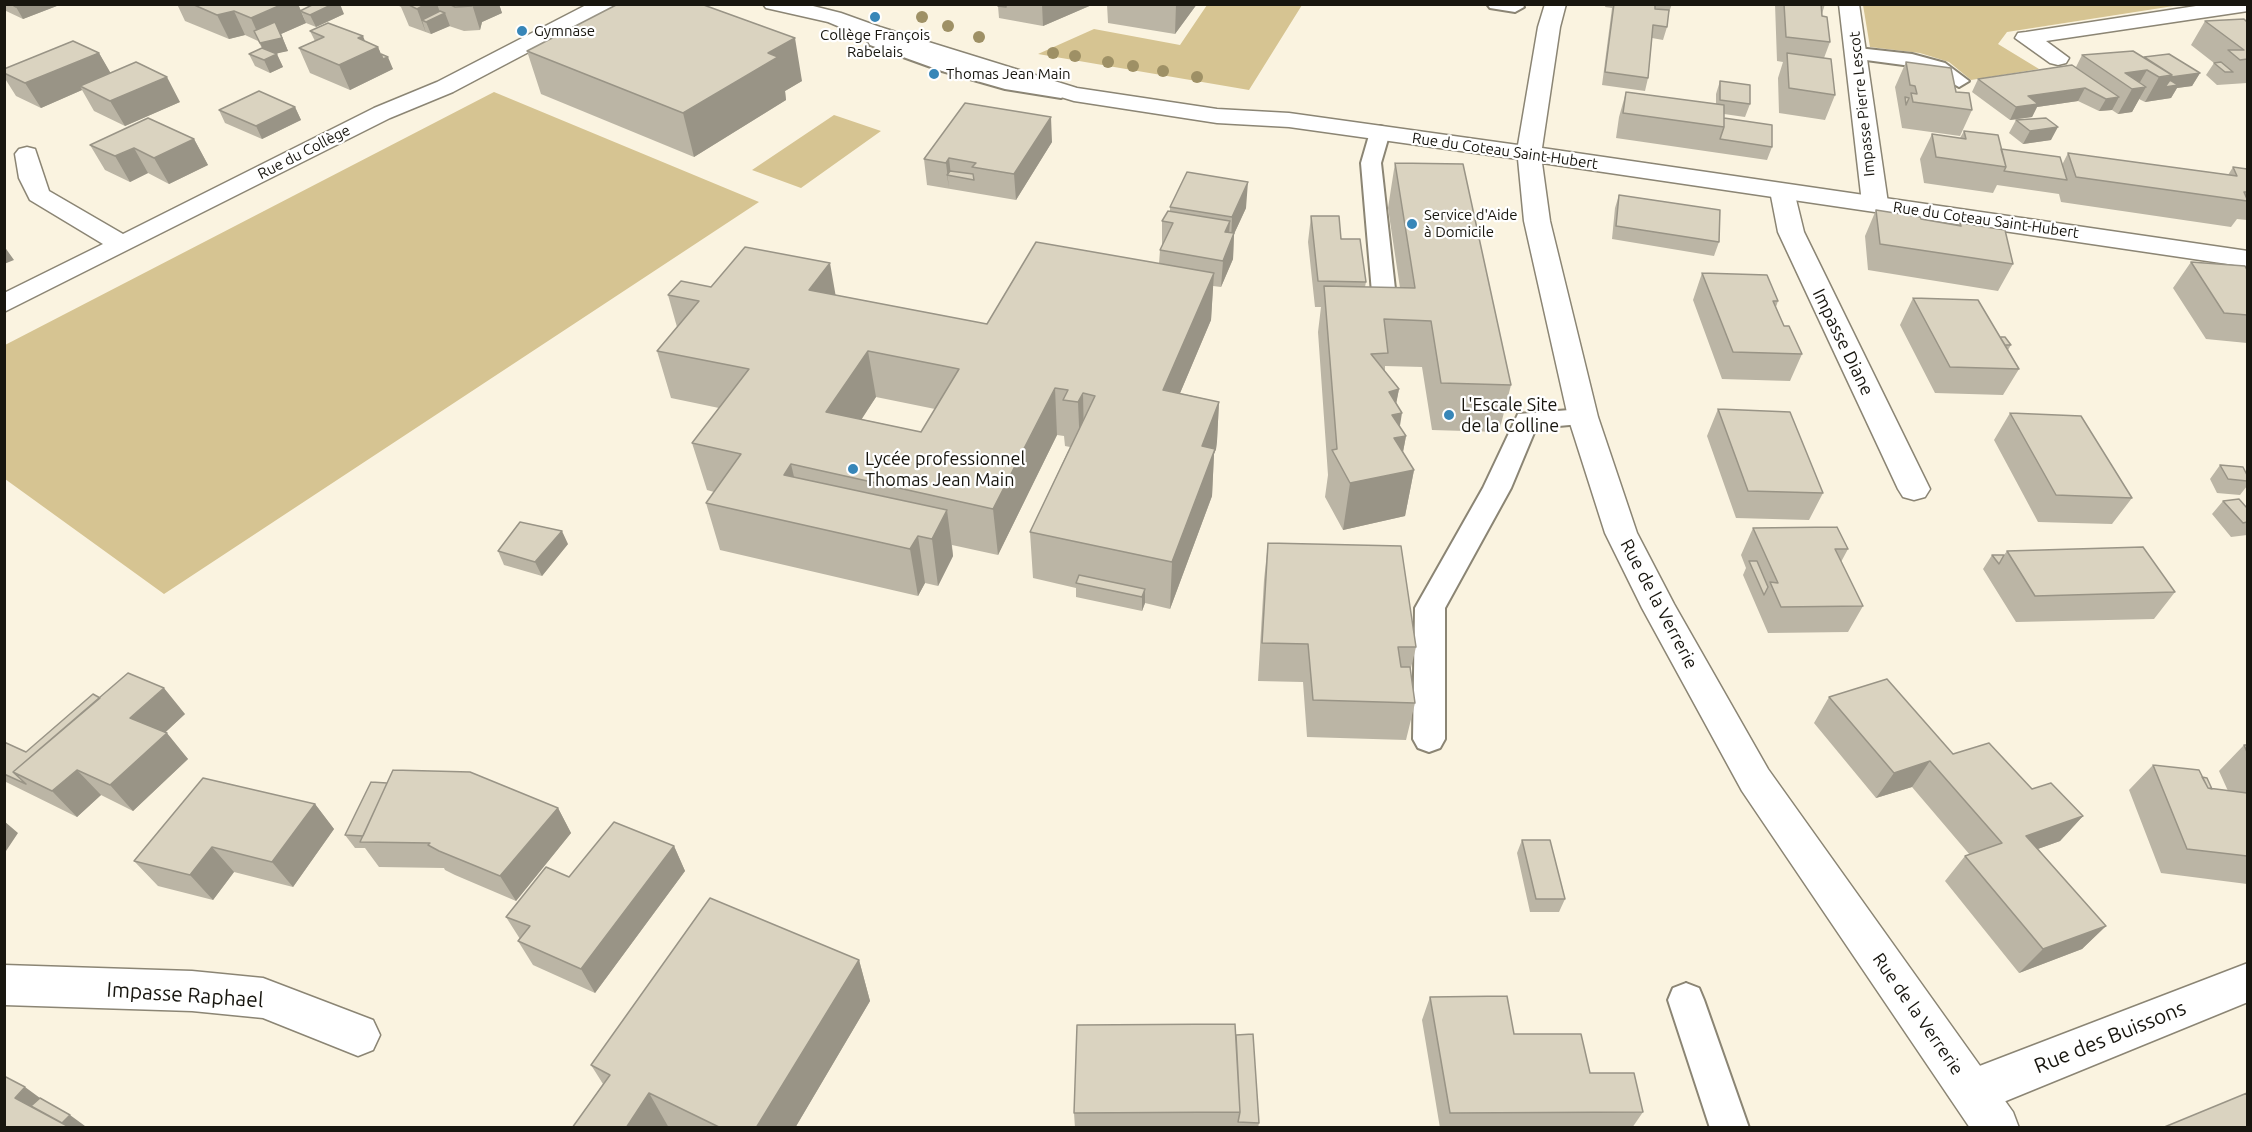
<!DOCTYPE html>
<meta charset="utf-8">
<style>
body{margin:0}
#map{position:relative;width:2252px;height:1132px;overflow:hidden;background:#faf3e0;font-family:Ubuntu,sans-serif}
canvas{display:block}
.frame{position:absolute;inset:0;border:6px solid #18160f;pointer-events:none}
</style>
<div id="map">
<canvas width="2252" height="1132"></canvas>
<div class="frame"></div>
</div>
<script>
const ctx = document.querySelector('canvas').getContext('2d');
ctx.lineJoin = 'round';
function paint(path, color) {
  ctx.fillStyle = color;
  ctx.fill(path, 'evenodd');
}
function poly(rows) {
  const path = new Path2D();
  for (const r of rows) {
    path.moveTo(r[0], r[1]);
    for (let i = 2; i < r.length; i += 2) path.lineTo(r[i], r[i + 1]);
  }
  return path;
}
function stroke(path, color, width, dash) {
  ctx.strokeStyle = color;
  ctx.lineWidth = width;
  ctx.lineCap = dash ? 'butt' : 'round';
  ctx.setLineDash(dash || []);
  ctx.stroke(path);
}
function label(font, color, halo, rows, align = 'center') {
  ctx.font = font + ' Ubuntu,sans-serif';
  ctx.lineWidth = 4.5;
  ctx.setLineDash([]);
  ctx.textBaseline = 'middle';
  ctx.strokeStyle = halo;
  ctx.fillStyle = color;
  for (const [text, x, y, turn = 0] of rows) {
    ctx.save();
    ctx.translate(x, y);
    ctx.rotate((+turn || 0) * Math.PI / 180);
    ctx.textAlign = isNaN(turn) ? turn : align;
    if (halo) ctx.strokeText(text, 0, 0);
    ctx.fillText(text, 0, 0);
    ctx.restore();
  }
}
paint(poly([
 [1207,5,1302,5,1249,90,1038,54,1094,29,1180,45],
 [1863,5,1863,4,2180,5,2007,32,1998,44,2039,69,1971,80,1949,62,1920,53,1870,47],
 [494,92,759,202,164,594,5,479,5,345],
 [834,115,881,131,801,188,752,170]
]), '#d6c492');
const lane = poly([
 [1487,4,1522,4,1524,7,1515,12,1490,8,1487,4],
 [872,26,879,28,884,37,956,63,1007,77,1068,88,1071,92,1061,98,1005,89,942,71,870,45,863,32,872,26],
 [1858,48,1912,54,1945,63,1969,81,1959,87,1931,71,1911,66,1851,58,1849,54,1851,50,1858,48],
 [1380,126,1387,128,1390,132,1381,163,1398,316,1394,321,1386,323,1378,321,1374,316,1361,163,1370,132,1373,128,1380,126],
 [1583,409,1592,411,1596,417,1592,423,1536,428,1511,488,1445,608,1445,739,1440,748,1429,752,1418,748,1413,739,1415,608,1483,488,1518,414,1583,409],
 [1686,983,1699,988,1704,1000,1749,1128,1710,1128,1668,1000,1673,988,1686,983]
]);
const street = poly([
 [588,4,615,4,612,8,453,92,390,118,4,312,4,293,103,244,30,200,19,178,15,154,19,149,27,147,35,149,49,191,123,234,374,108,437,82,588,4],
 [1839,4,1859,4,1888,203,1884,208,1875,211,1866,208,1862,203,1839,4],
 [2209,4,2248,4,2248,11,2046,41,2069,58,2066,63,2058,65,2050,63,2015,38,2018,33,2026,32,2209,4],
 [1782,184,1791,186,1794,191,1804,232,1930,489,1925,497,1914,500,1903,497,1898,489,1778,232,1770,191,1773,186,1782,184],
 [2248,963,2248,1002,2001,1103,1972,1112,1956,1105,1950,1090,1956,1075,2248,963],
 [4,965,192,971,263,978,373,1020,380,1035,373,1050,358,1056,263,1018,192,1011,4,1005,4,965]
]);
const secondary = poly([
 [763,4,805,4,841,13,880,27,1077,88,1217,109,1289,113,1518,145,1538,27,1545,4,1566,4,1560,27,1542,148,2248,251,2248,267,1542,163,1550,221,1598,417,1637,533,1674,604,1768,769,2013,1112,2019,1128,1970,1128,1742,791,1642,608,1605,533,1568,417,1524,221,1518,159,1289,127,1217,123,1074,101,864,37,828,22,766,8,763,4]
]);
stroke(lane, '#8b8574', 4);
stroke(street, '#8b8574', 3);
stroke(secondary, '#8b8574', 3);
paint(lane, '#fff');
paint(street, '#fff');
paint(secondary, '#fff');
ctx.fillStyle = '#9e9065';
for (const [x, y] of [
 [922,17],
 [948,26],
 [979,37],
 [1053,53],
 [1075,56],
 [1108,62],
 [1133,66],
 [1163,71],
 [1197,77]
]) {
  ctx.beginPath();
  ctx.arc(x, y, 6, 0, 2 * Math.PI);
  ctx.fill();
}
paint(poly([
 [4,4,62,4,23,19,4,10],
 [177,4,298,4,306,23,281,34,288,51,276,53,283,67,270,73,255,66,249,54,262,48,258,41,245,35,229,39,185,21],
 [395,4,499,4,502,13,482,22,480,30,464,31,449,26,431,34,409,26,401,7],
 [1002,4,1094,4,1043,26,999,18,998,6],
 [1107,4,1197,4,1175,34,1108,23],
 [1606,4,1672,4,1668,15,1667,27,1663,40,1652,38,1648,78,1645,91,1602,85,1612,8,1605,7],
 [1775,4,1825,4,1822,14,1830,42,1824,58,1835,95,1825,120,1779,113,1778,78,1783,62,1777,61],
 [300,11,344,14,316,27,306,23],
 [2205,21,2247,22,2247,83,2217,85,2206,75,2214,63,2191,45],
 [310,31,365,41,378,47,381,54,393,69,350,90,310,73,299,48,315,41],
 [527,51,802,81,785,91,786,100,694,157,541,94],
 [99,53,110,73,180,102,125,126,94,111,82,90,41,108,16,96,4,77,4,69],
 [2082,55,2144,57,2200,73,2192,86,2177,88,2171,98,2145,102,2139,99,2132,112,2118,114,2112,110,2099,111,2078,101,2037,107,2032,117,2010,120,1972,92,1978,79,2076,67],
 [1906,62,1956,92,1972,110,1960,136,1902,128,1895,87],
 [1720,81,1750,104,1745,117,1724,114,1724,118,1772,147,1767,160,1616,138,1619,117,1626,92,1716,104,1716,94],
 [295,107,301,120,262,139,225,123,219,110],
 [2016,120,2051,140,2023,144,2009,133],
 [1964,131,2001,149,2062,165,2068,153,2228,175,2233,167,2247,169,2247,220,2237,219,2231,227,2061,202,2059,194,1997,185,1993,193,1924,183,1920,159,1932,134,1960,138],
 [194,139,208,165,169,184,148,173,130,182,105,170,90,145],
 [1052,142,1016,200,927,185,924,159],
 [1395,163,1511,385,1499,432,1432,430,1422,367,1385,366,1385,371,1399,389,1396,403,1400,427,1406,436,1403,452,1414,470,1405,516,1343,530,1325,497,1328,475,1318,332,1321,307,1315,307,1308,242,1311,216,1341,239,1366,282,1365,287,1400,288,1388,208],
 [1619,195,1719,242,1714,256,1612,239,1615,208],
 [1170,207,1246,208,1234,234,1233,259,1221,287,1213,286,1211,320,1180,393,1219,402,1217,441,1216,449,1214,454,1212,496,1170,609,1145,603,1142,611,1076,597,1076,588,1033,578,1030,532,1070,447,1065,446,1064,436,1057,435,998,555,952,545,953,556,938,586,925,583,918,596,720,550,706,503,714,492,707,490,692,443,719,408,671,398,657,351,677,327,668,295,711,287,836,295,987,324,1159,264,1160,250,1162,246,1162,221,1170,211],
 [876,397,935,409,921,432,861,419],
 [1876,210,1921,219,1959,225,1960,223,2013,264,1998,291,1868,270,1865,236],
 [2191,262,2247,270,2247,343,2206,339,2173,288],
 [1702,273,1778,301,1776,307,1784,326,1802,354,1790,381,1722,379,1693,300],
 [1913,298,2000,337,2011,345,2008,350,2019,369,2003,395,1935,393,1900,325],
 [1718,409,1823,493,1809,520,1736,518,1707,436],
 [2010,413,2132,498,2112,524,2038,522,1994,440],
 [2220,465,2247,475,2247,486,2240,495,2217,493,2210,479],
 [2223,501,2247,508,2247,535,2231,537,2212,514],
 [1753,528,1848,549,1841,562,1863,606,1848,632,1768,633,1743,575,1746,568,1741,555],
 [1268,543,1416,647,1410,672,1415,703,1406,740,1307,737,1303,682,1258,681,1264,580],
 [568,544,542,576,504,565,498,551],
 [2007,551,2175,592,2154,619,2016,622,1983,569,1992,555,2004,555],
 [1829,697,1953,754,2032,789,2083,816,2060,841,2038,849,2106,926,2082,949,2019,973,1945,881,1965,856,1970,855,1912,787,1876,798,1814,723],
 [100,698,185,714,165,732,188,759,133,811,101,795,77,817,4,781,4,742,26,752],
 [2244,745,2247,745,2247,884,2161,873,2129,790,2153,765,2202,777,2212,789,2228,791,2219,771],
 [315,804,334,829,293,887,234,872,213,900,158,886,134,861],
 [558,808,571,833,516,901,455,875,445,870,444,868,379,867,365,848,355,848,345,835],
 [1522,840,1565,899,1559,912,1530,912,1517,853],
 [674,846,685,871,595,993,533,965,518,941,520,939,506,917,569,877],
 [859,960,870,1001,795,1128,572,1128,603,1084,591,1065],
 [1430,997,1514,1034,1590,1073,1643,1112,1632,1128,1440,1128,1422,1020],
 [1236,1035,1259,1123,1258,1128,1075,1128,1074,1113]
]), '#bbb5a5');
paint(poly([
 [22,4,62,4,23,19,16,7],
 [283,4,298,4,306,23,281,34,288,51,266,56,260,43,262,43,251,18],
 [333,4,340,4,344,14,316,27,310,15],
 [426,4,437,4,441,15,445,13,450,26,431,34,426,22,422,20,426,33,417,9],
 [472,4,499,4,502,13,482,22,480,30],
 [1042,4,1094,4,1043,26],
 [1176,4,1197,4,1175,34],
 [234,11,245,35,229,39,217,15],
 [363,36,369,51,378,47,383,59,388,57,393,69,350,90,339,65,358,38],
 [795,38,802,81,785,91,786,100,694,157,683,113,768,53],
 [99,53,113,77,80,86,82,90,41,108,25,83],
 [277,54,283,67,270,73,264,60],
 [2147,70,2136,89,2146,87,2132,112,2118,114,2132,89,2125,73],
 [2200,73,2192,86,2177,88,2171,98,2145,102,2159,77],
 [167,77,180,102,125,126,110,101],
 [2085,88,2078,101,2037,107,2032,117,2010,120,2016,107,2028,96],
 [2119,97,2112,110,2099,111,2106,99],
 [295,107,301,120,262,139,256,126],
 [1051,117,1052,142,1016,200,1014,174],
 [2058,127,2051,140,2023,144,2030,131],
 [194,139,208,165,169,184,154,158],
 [134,148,148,173,130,182,115,156],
 [949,158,951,176,947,175,949,188,946,163],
 [1248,182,1246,208,1234,234,1233,259,1221,287,1223,261,1231,242,1232,217],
 [1230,221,1228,247,1225,232],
 [4,246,14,260,4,264],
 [830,263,838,309,809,290],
 [1214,273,1211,320,1167,424,1163,390],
 [868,351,876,397,836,459,826,412],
 [1055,388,1057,435,998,555,993,509],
 [1399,389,1394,415,1402,413,1398,438,1406,436,1399,473,1414,470,1405,516,1343,530,1350,483,1389,392],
 [1083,393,1084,440,1080,449,1078,402],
 [1219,402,1217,441,1216,449,1214,454,1212,496,1170,609,1172,562,1202,446],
 [791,464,802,511,784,475],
 [947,510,953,556,938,586,932,539],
 [562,531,568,544,542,576,535,562],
 [918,536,925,583,918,596,910,549],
 [1145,589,1145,603,1142,611,1142,597],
 [164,688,185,714,153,744,130,718],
 [167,733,188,759,133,811,110,785],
 [1930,761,1912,787,1876,798,1894,773],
 [77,770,101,795,77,817,52,791],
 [315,804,334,829,293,887,272,862],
 [558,808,571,833,516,901,500,876],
 [2083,816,2060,841,2004,861,2026,836],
 [4,821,18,833,4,854],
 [674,846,685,871,595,993,581,969],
 [212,847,234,872,213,900,190,875],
 [2106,926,2082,949,2019,973,2043,949],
 [859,960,870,1001,795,1128,756,1128],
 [25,1087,55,1109,47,1117,15,1098],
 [649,1093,669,1128,626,1128],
 [70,1115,85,1126,83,1128,65,1128,61,1124]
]), '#999486');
const building = poly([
 [11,4,22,4,16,7,11,4],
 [192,4,283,4,251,18,234,11,217,15,192,4],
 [314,4,333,4,310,15,300,11,314,4],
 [407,4,426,4,417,9,407,4],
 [449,4,472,4,472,6,455,7,449,4],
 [618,4,701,4,795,38,768,53,778,57,683,113,527,51,618,4],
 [1002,4,1006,4,1006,7,998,6,1002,4],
 [1614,4,1655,4,1655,9,1669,10,1667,27,1653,25,1648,78,1605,72,1614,4],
 [1784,4,1821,4,1822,16,1827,17,1830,42,1786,37,1784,4],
 [440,11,445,13,426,22,422,20,440,11],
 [2244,19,2247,22,2247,59,2240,60,2228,50,2244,50,2205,21,2244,19],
 [275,22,282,38,260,43,254,31,275,22],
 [328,23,363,36,358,38,378,47,339,65,299,48,324,37,310,31,328,23],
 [73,41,99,53,25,83,4,73,4,69,73,41],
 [262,48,277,54,264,60,249,54,262,48],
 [2133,51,2172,75,2159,77,2147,70,2125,73,2146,87,2132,89,2082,55,2133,51],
 [1787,53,1831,59,1835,95,1789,88,1787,53],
 [381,54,388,57,383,59,381,54],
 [2169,54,2200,73,2171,77,2172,75,2144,57,2169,54],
 [136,62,167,77,110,101,80,86,136,62],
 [1906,62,1951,68,1956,92,1969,93,1972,110,1913,102,1911,93,1917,94,1915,86,1910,85,1906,62],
 [2221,62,2233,72,2225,72,2214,63,2221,62],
 [2072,65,2119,97,2106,99,2085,88,2028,96,2038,104,2016,107,1978,79,2072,65],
 [2170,80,2178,85,2165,87,2170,80],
 [1720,81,1750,85,1750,104,1720,100,1720,81],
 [259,91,295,107,256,126,219,110,259,91],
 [1626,92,1724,105,1724,127,1623,113,1626,92],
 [1905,97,1909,98,1906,105,1905,97],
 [965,103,1051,117,1014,174,972,167,976,163,949,158,946,163,924,159,965,103],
 [148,118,194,139,154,158,134,148,115,156,90,145,148,118],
 [1724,118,1772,125,1772,147,1720,139,1724,127,1724,118],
 [2046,118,2058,127,2030,131,2016,120,2046,118],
 [1964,131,1998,135,2006,167,1936,157,1932,134,1966,139,1964,131],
 [2001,149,2060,157,2067,180,2004,171,2006,167,2001,149],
 [2068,153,2237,176,2233,167,2247,169,2247,192,2244,192,2247,199,2247,201,2076,177,2068,153],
 [1395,163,1463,164,1511,385,1441,383,1431,321,1384,319,1388,353,1371,354,1399,389,1389,392,1402,413,1392,415,1406,436,1394,438,1414,470,1350,483,1332,450,1337,449,1324,286,1415,288,1395,163],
 [950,171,973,174,974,180,947,175,950,171],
 [1187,172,1248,182,1232,217,1170,207,1187,172],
 [1619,195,1720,210,1719,242,1616,226,1619,195],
 [1876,210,1920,217,1921,219,1961,226,1960,223,2005,230,2013,264,1880,244,1876,210],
 [1168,211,1230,221,1225,232,1234,233,1223,261,1160,250,1173,223,1162,221,1168,211],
 [1311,216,1339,216,1341,239,1360,239,1366,282,1318,281,1311,216],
 [1036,242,1214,273,1163,390,1219,402,1202,446,1215,449,1172,562,1030,532,1095,396,1083,393,1078,402,1063,400,1068,390,1055,388,993,509,791,464,784,475,947,510,932,539,918,536,910,549,706,503,741,454,692,443,749,369,657,351,699,301,668,295,681,281,711,287,745,247,830,263,809,290,987,324,1036,242],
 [868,351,959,369,921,432,826,412,868,351],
 [2191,262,2245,266,2247,270,2247,315,2224,313,2191,262],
 [1702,273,1767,275,1778,301,1773,301,1784,326,1789,326,1802,354,1733,352,1702,273],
 [1913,298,1978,300,2019,369,1950,367,1913,298],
 [2000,337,2005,337,2011,345,2005,345,2000,337],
 [1718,409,1790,412,1823,493,1748,491,1718,409],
 [2010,413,2081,416,2132,498,2056,495,2010,413],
 [2220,465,2243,467,2247,475,2247,481,2228,479,2220,465],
 [2239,499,2247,508,2247,522,2243,523,2223,501,2239,499],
 [520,522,562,531,535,562,498,551,520,522],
 [1837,527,1848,549,1835,549,1863,606,1781,607,1770,582,1778,583,1753,528,1837,527],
 [1268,543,1401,546,1416,647,1398,647,1401,667,1410,667,1415,703,1313,700,1308,644,1262,643,1268,543],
 [2143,547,2175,592,2035,596,2007,551,2143,547],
 [1992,555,2004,555,1999,564,1992,555],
 [1749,561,1757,561,1768,587,1764,595,1749,561],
 [1079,575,1145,589,1142,597,1076,583,1079,575],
 [128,673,164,688,130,718,167,733,110,785,77,770,52,791,13,772,128,673],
 [1887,679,1953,754,1989,743,2032,789,2051,783,2083,816,2026,836,2106,926,2043,949,1965,856,2002,843,1930,761,1894,773,1829,697,1887,679],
 [93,694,100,698,13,772,26,784,4,774,4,742,26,752,93,694],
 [2244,745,2247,745,2247,752,2244,745],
 [2153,765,2199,770,2208,788,2247,793,2247,856,2187,849,2153,765],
 [393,770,470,772,558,808,500,876,439,851,428,845,430,843,360,842,393,770],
 [2202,777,2207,778,2212,789,2208,788,2202,777],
 [203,778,315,804,272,862,212,847,190,875,134,861,203,778],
 [371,782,387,783,363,836,345,835,371,782],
 [614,822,674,846,581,969,518,941,530,926,506,917,546,867,569,877,614,822],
 [1522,840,1550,840,1565,899,1536,899,1522,840],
 [710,898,859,960,756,1128,721,1128,649,1093,626,1128,572,1128,610,1075,591,1065,710,898],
 [1507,996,1514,1034,1581,1034,1590,1073,1634,1073,1643,1112,1450,1113,1430,997,1507,996],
 [1235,1024,1240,1112,1074,1113,1077,1025,1235,1024],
 [1253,1034,1259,1123,1238,1122,1240,1112,1236,1035,1253,1034],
 [4,1076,25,1087,15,1098,71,1128,4,1128,4,1076],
 [2247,1093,2247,1128,2162,1128,2247,1093],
 [40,1098,70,1115,62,1123,31,1106,40,1098]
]);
paint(building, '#dad3c0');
stroke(building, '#999486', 1.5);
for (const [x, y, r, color] of [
 [875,17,6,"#3786b8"],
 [522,31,6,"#3786b8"],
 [934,74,6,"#3786b8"],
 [1412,224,6,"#3786b8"],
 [1449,415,6,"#3786b8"],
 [853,469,6,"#3786b8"]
]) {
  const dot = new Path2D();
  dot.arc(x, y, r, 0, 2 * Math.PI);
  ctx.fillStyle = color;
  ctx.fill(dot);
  stroke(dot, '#fff', 2);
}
label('15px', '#18160f', '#fff', [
 ["Gymnase",534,31],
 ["Collège François",875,35,"center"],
 ["Rabelais",875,52,"center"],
 ["Thomas Jean Main",946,74],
 ["Service d'Aide",1424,215],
 ["à Domicile",1424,232]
], 'left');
label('15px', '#18160f', '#fff', [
 ["Impasse Pierre Lescot",1862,104,-96],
 ["Rue du Coteau Saint-Hubert",1505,151,8],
 ["Rue du Collège",304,152,-27],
 ["Rue du Coteau Saint-Hubert",1986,220,8]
]);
label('18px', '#18160f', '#fff', [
 ["Impasse Diane",1843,342,64],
 ["Rue de la Verrerie",1659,604,62],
 ["Rue de la Verrerie",1918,1014,55]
]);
label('18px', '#18160f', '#fff', [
 ["L'Escale Site",1461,405],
 ["de la Colline",1461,426],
 ["Lycée professionnel",865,459],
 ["Thomas Jean Main",865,480]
], 'left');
label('21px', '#18160f', '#fff', [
 ["Impasse Raphael",185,995,4],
 ["Rue des Buissons",2110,1037,-22]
]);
</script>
